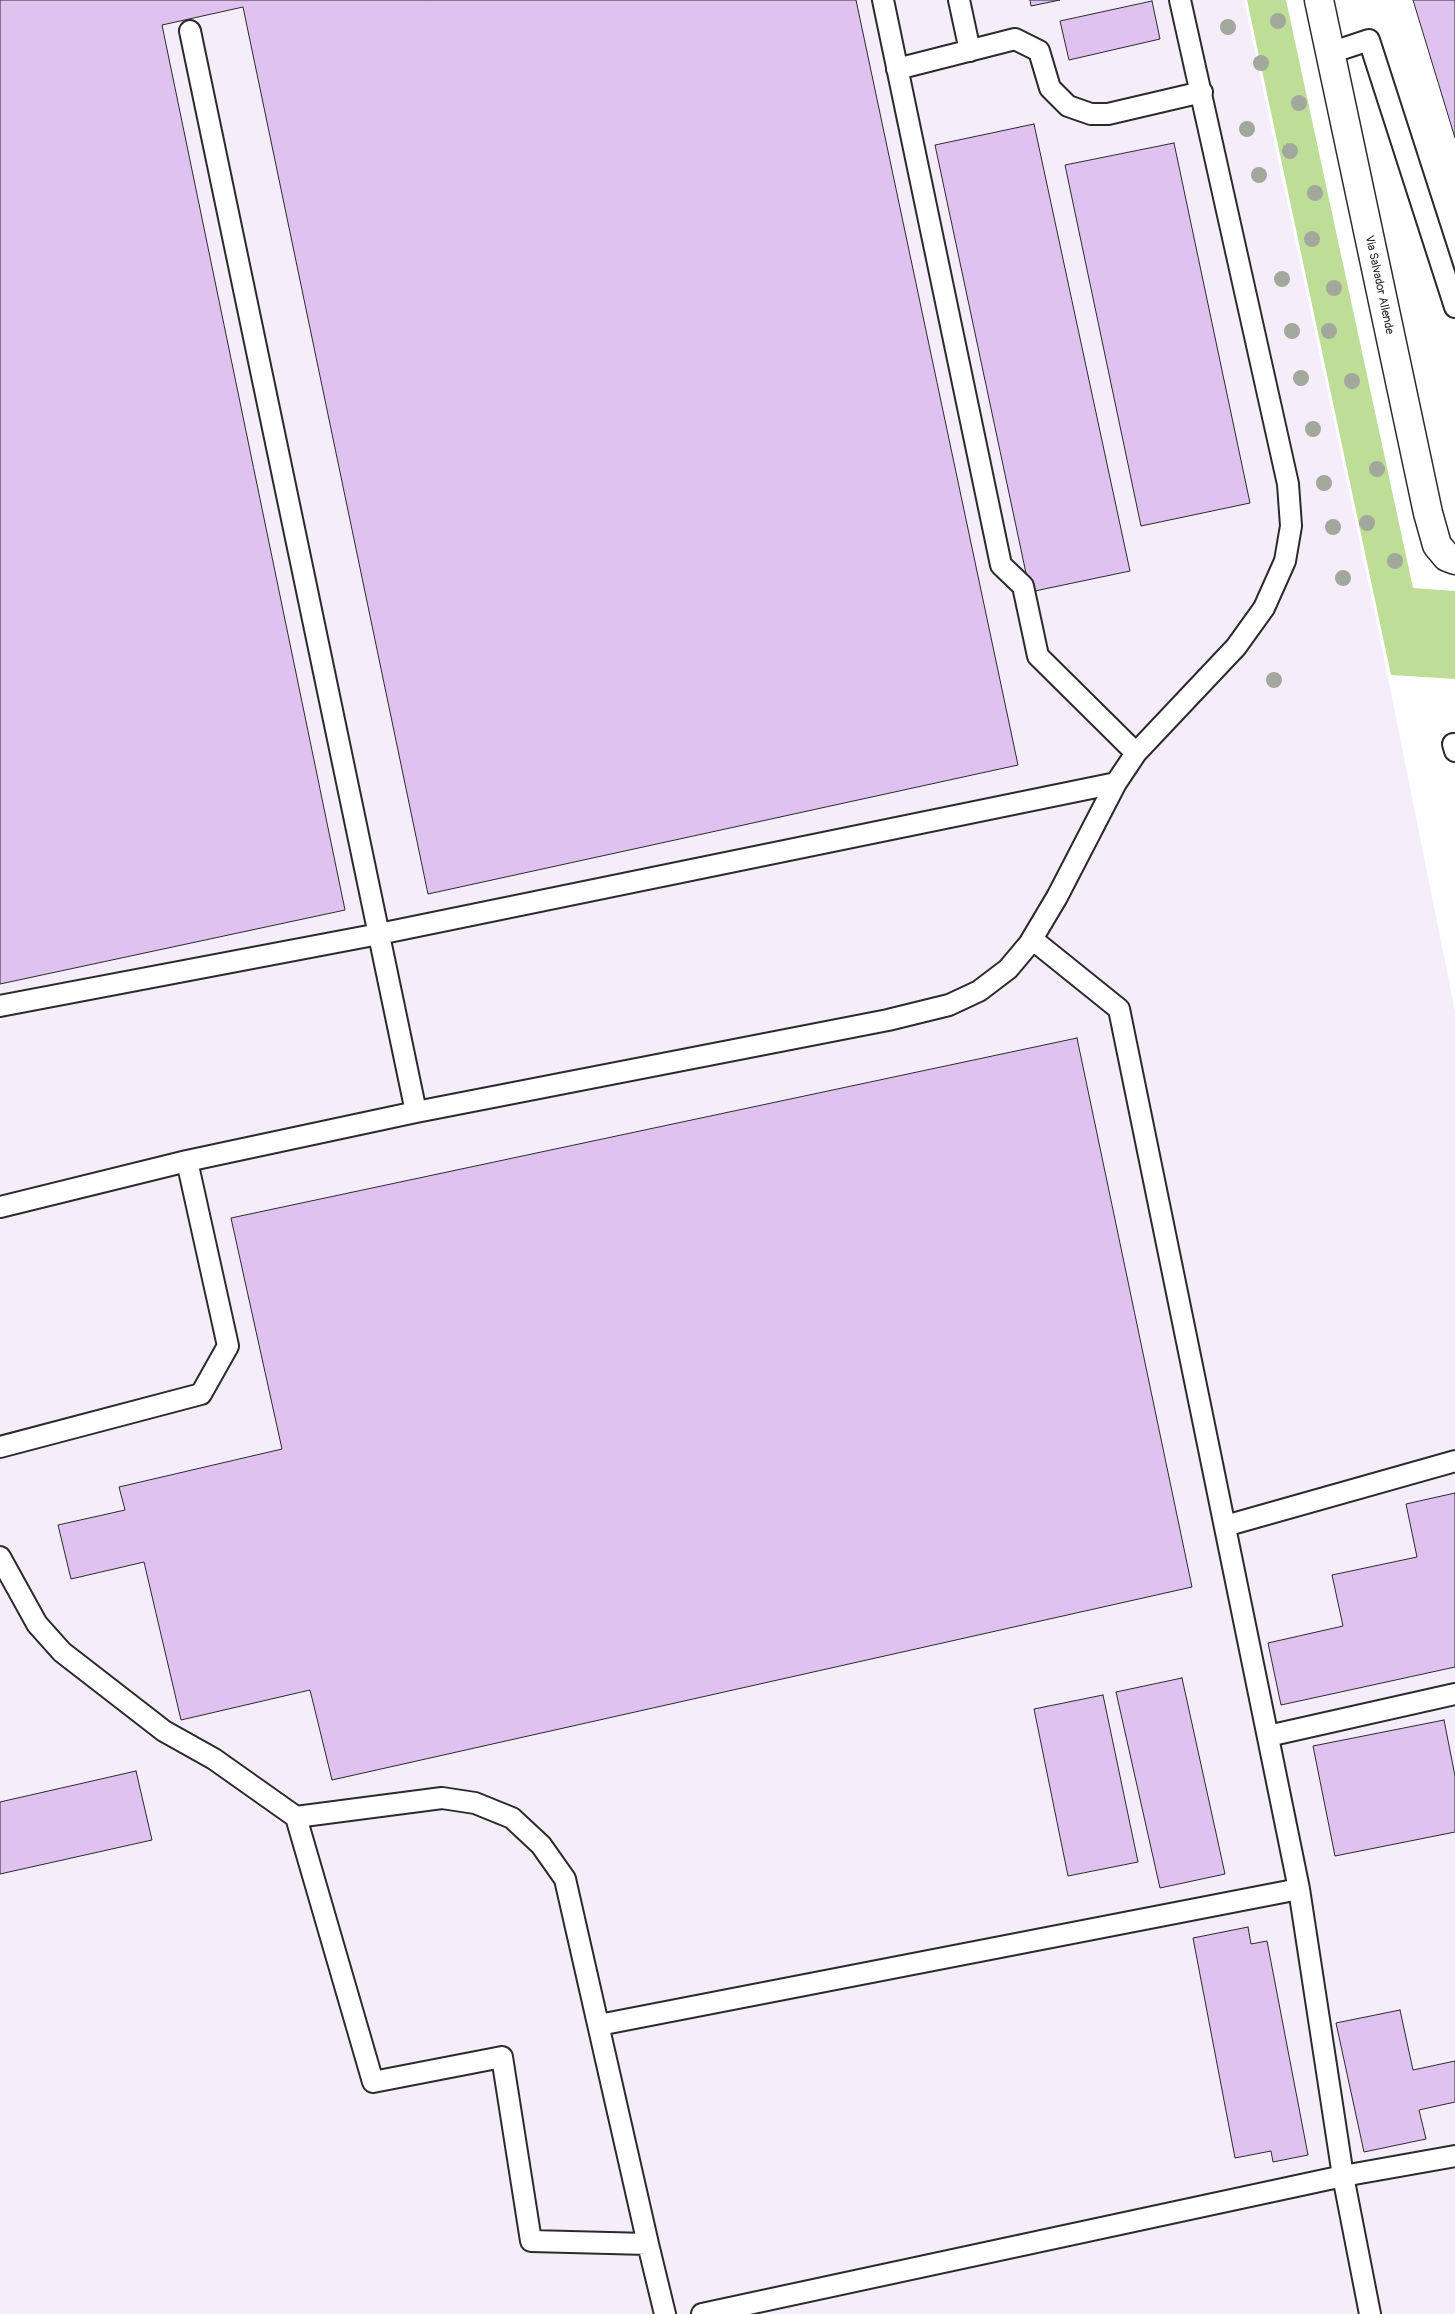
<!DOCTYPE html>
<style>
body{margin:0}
canvas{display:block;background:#fff}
</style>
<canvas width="1455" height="2314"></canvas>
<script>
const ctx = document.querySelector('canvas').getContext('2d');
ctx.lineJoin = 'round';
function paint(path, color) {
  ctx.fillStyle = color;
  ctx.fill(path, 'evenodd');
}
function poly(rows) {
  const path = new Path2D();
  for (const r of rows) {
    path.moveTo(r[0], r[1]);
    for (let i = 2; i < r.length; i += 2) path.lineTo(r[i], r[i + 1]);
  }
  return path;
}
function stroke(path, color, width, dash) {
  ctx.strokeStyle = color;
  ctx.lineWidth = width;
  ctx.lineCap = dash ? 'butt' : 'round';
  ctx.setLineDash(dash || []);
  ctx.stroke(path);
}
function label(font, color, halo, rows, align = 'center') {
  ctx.font = font + ' Pangolin,sans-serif';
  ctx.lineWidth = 4.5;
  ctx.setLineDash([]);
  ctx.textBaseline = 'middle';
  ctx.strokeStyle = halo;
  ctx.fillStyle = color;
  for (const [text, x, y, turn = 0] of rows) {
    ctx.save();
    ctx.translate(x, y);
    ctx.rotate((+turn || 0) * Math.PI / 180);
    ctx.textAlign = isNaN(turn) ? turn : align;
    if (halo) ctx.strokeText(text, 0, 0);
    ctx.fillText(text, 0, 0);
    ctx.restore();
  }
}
paint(poly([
 [0,0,1244,0,1378,628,1455,1011,1455,2314,0,2314]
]), '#f5edfa');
paint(poly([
 [1247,0,1286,0,1413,588,1455,591,1455,679,1391,675]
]), '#bede97');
const building = poly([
 [0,0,856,0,1018,765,428,894,243,7,162,25,345,910,0,984,0,0],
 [1030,0,1060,0,1031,6,1030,0],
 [1413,0,1455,0,1455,138,1413,0],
 [1152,1,1160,39,1069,60,1060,21,1152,1],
 [1034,124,1130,571,1030,592,935,145,1034,124],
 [1174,143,1250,503,1141,526,1065,165,1174,143],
 [1077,1038,1192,1587,332,1780,310,1690,181,1720,144,1562,71,1579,58,1525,125,1510,119,1487,282,1449,231,1218,1077,1038],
 [1455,1493,1455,1667,1281,1705,1268,1643,1343,1626,1332,1575,1417,1557,1406,1504,1455,1493],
 [1182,1678,1225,1874,1160,1888,1116,1692,1182,1678],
 [1103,1695,1138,1862,1068,1876,1034,1709,1103,1695],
 [1444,1720,1455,1776,1455,1832,1335,1856,1313,1746,1444,1720],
 [136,1771,152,1840,0,1874,0,1802,136,1771],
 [1248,1927,1251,1944,1267,1941,1308,2155,1273,2162,1271,2151,1235,2158,1193,1938,1248,1927],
 [1400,2010,1413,2070,1455,2061,1455,2102,1419,2110,1426,2139,1364,2152,1336,2023,1400,2010]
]);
paint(building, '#dfc2f0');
stroke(building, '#2b2b2b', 1);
const lane = poly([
 [883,0,1001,565,1023,586,1038,656,1136,753],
 [959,0,970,51],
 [190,31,416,1112],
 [1330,53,1369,40,1455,307],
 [897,69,1015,39,1039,51,1050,88,1068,106,1091,114,1108,114,1202,92],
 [1455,744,1453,744,1455,751],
 [1032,939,1119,1009,1299,1889,1343,2176,1370,2314],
 [0,1006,379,934,1116,783],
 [0,1207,187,1161,416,1112,888,1020,949,1005,979,991,1008,969,1029,944,1057,897,1116,783,1136,753,1236,647,1264,608,1285,561,1291,526,1288,484,1180,0],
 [0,1447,201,1394,228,1346,187,1161],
 [1225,1526,1455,1461],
 [0,1557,37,1624,62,1652,164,1731,214,1759,296,1817,373,2082,502,2057,531,2241,648,2244,565,1879,541,1845,512,1818,475,1803,442,1798,296,1817],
 [1268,1736,1455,1694],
 [599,2025,1299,1889],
 [648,2244,665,2314],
 [702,2314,1343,2176,1455,2156]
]);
const street = poly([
 [1319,0,1428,513,1437,545,1447,557,1455,560]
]);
stroke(lane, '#2b2b2b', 24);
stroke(street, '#2b2b2b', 31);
stroke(lane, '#fff', 20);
stroke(street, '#fff', 28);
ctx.fillStyle = '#a3a89c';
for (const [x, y] of [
 [1278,21],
 [1228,27],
 [1261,63],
 [1299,103],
 [1247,129],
 [1290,151],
 [1259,175],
 [1315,193],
 [1312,239],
 [1282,279],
 [1334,288],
 [1292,331],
 [1329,331],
 [1301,378],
 [1352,381],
 [1313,429],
 [1377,469],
 [1324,483],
 [1367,523],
 [1333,527],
 [1395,561],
 [1343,578],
 [1274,680]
]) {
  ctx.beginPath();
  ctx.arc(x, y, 8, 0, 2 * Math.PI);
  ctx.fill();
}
label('12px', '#2b2b2b', '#fff', [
 ["Via Salvador Allende",1379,285,78]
]);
</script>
